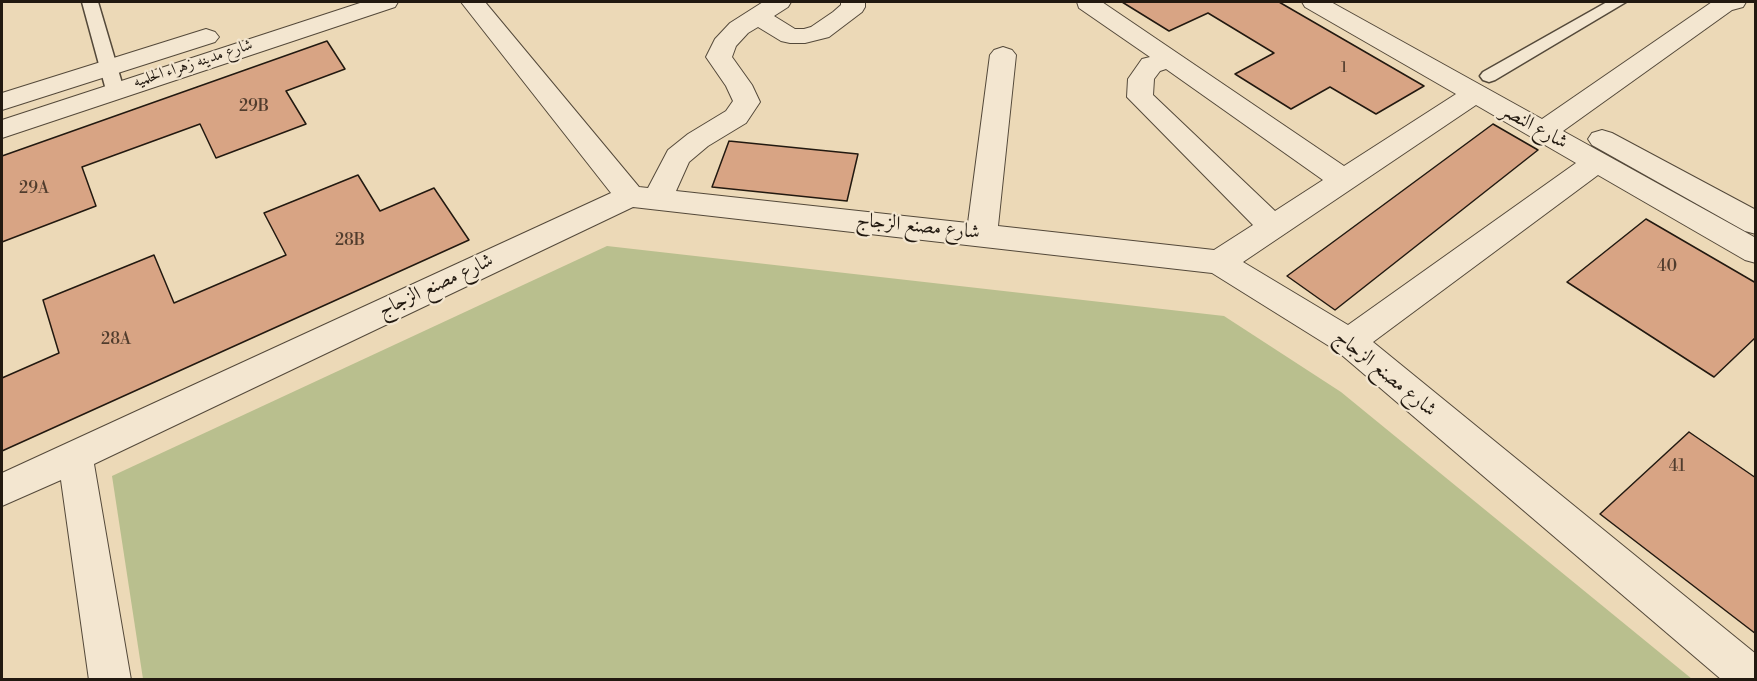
<!DOCTYPE html>
<meta charset="utf-8">
<style>
body{margin:0}
#map{position:relative;width:1757px;height:681px;overflow:hidden;background:#ecd9b7;font-family:"Libre Bodoni",serif}
canvas{display:block}
.frame{position:absolute;inset:0;border:3px solid #221910;pointer-events:none}
</style>
<div id="map">
<canvas width="1757" height="681"></canvas>
<div class="frame"></div>
</div>
<script>
const ctx = document.querySelector('canvas').getContext('2d');
ctx.lineJoin = 'round';
function paint(path, color) {
  ctx.fillStyle = color;
  ctx.fill(path, 'evenodd');
}
function poly(rows) {
  const path = new Path2D();
  for (const r of rows) {
    path.moveTo(r[0], r[1]);
    for (let i = 2; i < r.length; i += 2) path.lineTo(r[i], r[i + 1]);
  }
  return path;
}
function stroke(path, color, width, dash) {
  ctx.strokeStyle = color;
  ctx.lineWidth = width;
  ctx.lineCap = dash ? 'butt' : 'round';
  ctx.setLineDash(dash || []);
  ctx.stroke(path);
}
function label(font, color, halo, rows, align = 'center') {
  ctx.font = font + ' "Libre Bodoni",Amiri,serif';
  ctx.lineWidth = 4.5;
  ctx.setLineDash([]);
  ctx.textBaseline = 'middle';
  ctx.strokeStyle = halo;
  ctx.fillStyle = color;
  for (const [text, x, y, turn = 0] of rows) {
    ctx.save();
    ctx.translate(x, y);
    ctx.rotate((+turn || 0) * Math.PI / 180);
    ctx.textAlign = isNaN(turn) ? turn : align;
    if (halo) ctx.strokeText(text, 0, 0);
    ctx.fillText(text, 0, 0);
    ctx.restore();
  }
}
paint(poly([
 [607,246,1224,316,1341,392,1692,679,143,679,112,476]
]), '#b9bf8e');
const building = poly([
 [1122,2,1279,2,1424,86,1376,114,1330,87,1291,109,1235,74,1274,53,1208,13,1169,31,1122,2],
 [327,41,345,69,286,91,306,124,216,158,200,124,82,167,96,206,2,242,2,156,327,41],
 [1493,124,1538,150,1335,310,1287,276,1493,124],
 [729,141,858,154,847,201,712,187,729,141],
 [358,175,380,211,434,188,469,240,2,451,2,378,59,353,43,300,154,255,174,303,286,255,264,213,358,175],
 [1646,219,1756,283,1756,337,1714,377,1567,282,1646,219],
 [1689,432,1756,478,1756,634,1600,514,1689,432]
]);
paint(building, '#d8a484');
stroke(building, '#221910', 1.5);
const lane = poly([
 [82,2,98,2,124,90,121,94,115,96,109,94,106,90,82,2],
 [1607,2,1626,2,1495,80,1489,82,1483,80,1480,76,1483,72,1607,2]
]);
const street = poly([
 [363,2,398,2,395,7,2,138,2,120,363,2],
 [461,2,485,2,639,187,648,188,668,150,688,134,726,111,733,101,726,86,706,57,715,39,730,23,763,2,791,2,788,7,774,16,795,29,804,29,811,27,833,12,841,5,841,2,865,2,865,7,862,12,829,37,805,43,790,43,781,41,758,27,748,33,736,46,732,57,752,85,760,102,746,123,708,146,689,162,676,191,968,223,990,55,994,50,1003,47,1012,50,1016,55,998,226,1214,250,1253,225,1127,97,1128,79,1142,59,1150,57,1079,8,1077,2,1102,2,1344,166,1456,94,1305,7,1302,2,1331,2,1542,119,1712,2,1746,2,1743,7,1732,10,1563,131,1756,238,1756,263,1745,260,1598,175,1373,342,1756,654,1756,680,1722,680,1337,351,1212,273,633,207,94,464,131,680,89,680,61,480,2,506,2,473,611,193,461,2],
 [1166,69,1323,180,1275,211,1153,95,1154,79,1160,71,1166,69],
 [1476,105,1576,163,1348,325,1243,262,1476,105],
 [206,29,215,32,219,37,215,42,2,110,2,93,206,29],
 [1602,130,1612,133,1756,210,1756,234,1745,231,1592,145,1588,139,1592,133,1602,130]
]);
stroke(lane, '#54493a', 3);
stroke(street, '#54493a', 2);
paint(lane, '#f3e6d0');
paint(street, '#f3e6d0');
label('14px', '#503c2d', null, [
 ["1",1344,69]
]);
label('16px', '#221910', '#f3e6d0', [
 ["شارع مدينه زهراء الحلميه",193,64,-18]
]);
label('16px', '#503c2d', null, [
 ["29B",254,107],
 ["29A",34,189],
 ["28B",350,241],
 ["40",1667,267],
 ["28A",116,340],
 ["41",1677,467]
]);
label('20px', '#221910', '#f3e6d0', [
 ["شارع النصر",1534,127,29],
 ["شارع مصنع الزجاج",918,227,6],
 ["شارع مصنع الزجاج",436,286,-25],
 ["شارع مصنع الزجاج",1385,374,39]
]);
</script>
